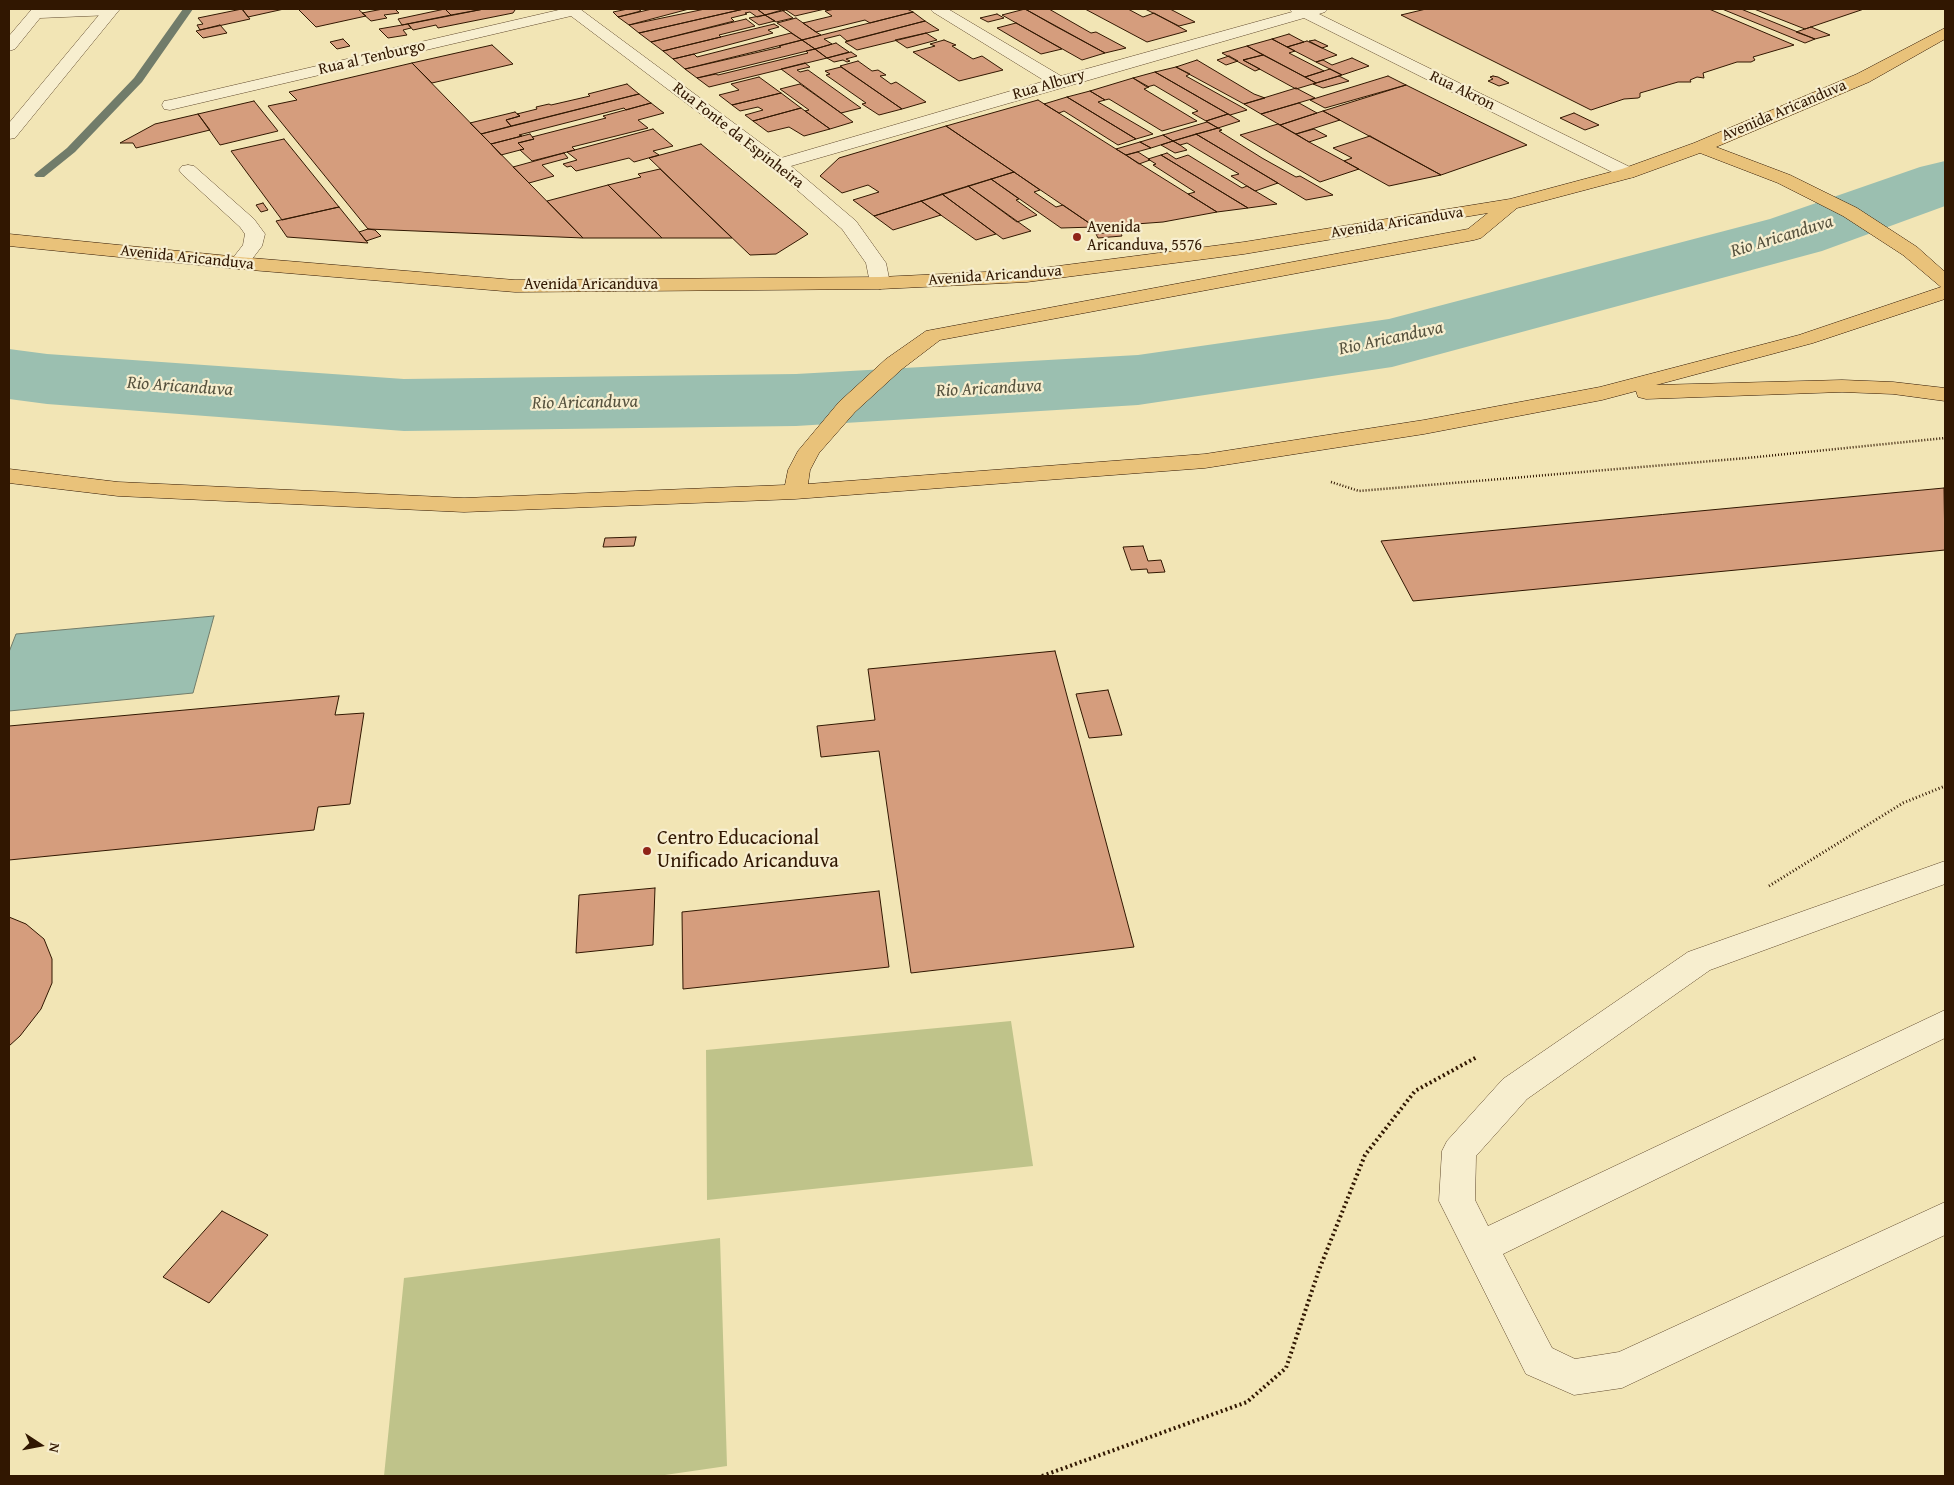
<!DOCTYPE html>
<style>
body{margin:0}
#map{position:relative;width:1954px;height:1485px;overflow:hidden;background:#f2e5b5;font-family:"Gentium Book Plus",serif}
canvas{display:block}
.frame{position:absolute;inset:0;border:10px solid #311701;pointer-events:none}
.north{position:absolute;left:15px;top:1420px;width:50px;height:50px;-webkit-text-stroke:4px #f7eecf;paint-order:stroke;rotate:101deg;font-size:14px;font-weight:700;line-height:20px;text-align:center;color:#311701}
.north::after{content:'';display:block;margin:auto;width:18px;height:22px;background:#311701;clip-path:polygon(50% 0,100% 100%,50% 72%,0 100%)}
</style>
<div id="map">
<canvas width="1954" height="1485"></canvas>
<div class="frame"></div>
<div class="north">N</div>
</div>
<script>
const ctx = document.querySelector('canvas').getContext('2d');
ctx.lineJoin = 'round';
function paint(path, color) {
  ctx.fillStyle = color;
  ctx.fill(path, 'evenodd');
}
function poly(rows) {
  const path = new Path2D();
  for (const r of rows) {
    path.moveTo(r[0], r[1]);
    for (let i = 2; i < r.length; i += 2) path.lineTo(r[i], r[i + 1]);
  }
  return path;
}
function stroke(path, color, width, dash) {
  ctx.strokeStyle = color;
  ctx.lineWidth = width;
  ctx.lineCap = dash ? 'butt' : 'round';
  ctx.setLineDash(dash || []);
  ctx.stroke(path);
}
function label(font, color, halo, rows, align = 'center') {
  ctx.font = font + ' "Gentium Book Plus",serif';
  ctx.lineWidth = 4.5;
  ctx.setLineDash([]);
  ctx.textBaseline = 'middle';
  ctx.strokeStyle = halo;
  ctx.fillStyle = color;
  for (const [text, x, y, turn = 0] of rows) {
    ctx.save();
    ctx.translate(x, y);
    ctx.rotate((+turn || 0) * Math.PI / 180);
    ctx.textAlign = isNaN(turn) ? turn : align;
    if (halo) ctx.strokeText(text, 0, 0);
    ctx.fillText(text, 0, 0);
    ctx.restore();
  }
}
paint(poly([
 [1011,1021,1033,1166,707,1200,706,1050],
 [720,1238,727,1466,658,1476,384,1476,404,1278]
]), '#bfc38a');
const water = poly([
 [214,616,193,693,9,711,9,652,16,634,214,616]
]);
paint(water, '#9bbfb0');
stroke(water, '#717c6a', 1);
paint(poly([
 [183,9,193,9,142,82,75,152,44,177,36,177,34,175,36,173,67,148,134,78,183,9]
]), '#717c6a');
paint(poly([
 [1945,161,1945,206,1822,251,1392,367,1138,405,796,426,404,431,47,404,9,399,9,349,47,354,404,379,796,374,1138,355,1389,319,1770,219,1920,167,1945,161]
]), '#9bbfb0');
const building = poly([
 [242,9,250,19,200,30,197,25,203,24,198,18,242,9],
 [242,9,284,9,248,17,242,9],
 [298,9,358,9,366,16,316,27,298,9],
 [383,9,395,9,399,13,384,15,387,18,371,21,362,13,383,9],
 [445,9,451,15,402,25,398,19,445,9],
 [445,9,484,9,451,15,445,9],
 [484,9,514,9,515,10,513,13,438,28,436,25,413,30,408,24,484,9],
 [628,9,638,9,641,11,618,17,613,12,628,9],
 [652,9,689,9,629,25,618,17,652,9],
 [705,9,744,9,639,33,629,25,705,9],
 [744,9,757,9,765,15,757,17,750,12,745,13,747,14,731,18,734,21,651,42,639,33,744,9],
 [757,9,790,9,765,15,757,9],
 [790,9,825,9,795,16,786,10,790,9],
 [835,9,907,9,913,12,870,23,865,20,816,32,803,23,832,16,825,11,835,9],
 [1025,9,1049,9,1091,33,1096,32,1126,48,1105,53,1025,9],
 [1025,9,1055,26,1105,53,1082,60,1002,15,1025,9],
 [1085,9,1128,9,1143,17,1154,13,1187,31,1147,42,1085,9],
 [1145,9,1170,9,1195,22,1179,26,1145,9],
 [1426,9,1709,9,1794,45,1753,57,1755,60,1751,62,1737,62,1703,73,1704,78,1697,77,1690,80,1691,82,1678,82,1640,93,1640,97,1638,98,1624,99,1591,110,1401,15,1426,9],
 [1722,9,1741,9,1815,39,1805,43,1722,9],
 [1754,9,1864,9,1805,29,1754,9],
 [782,10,793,18,776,22,765,15,782,10],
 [913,12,925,21,847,41,840,35,824,39,832,44,815,49,802,40,913,12],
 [997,14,1004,18,988,22,980,18,997,14],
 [765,15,775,21,759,25,749,18,765,15],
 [796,18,816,32,821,35,802,40,777,23,796,18],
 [746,19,755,26,719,35,721,37,663,51,651,42,746,19],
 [925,21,939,30,857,50,845,42,925,21],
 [1016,23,1062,49,1041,54,997,28,1016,23],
 [408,24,411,28,403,30,407,35,388,38,379,29,408,24],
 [774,24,779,27,768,30,773,33,694,54,673,59,663,51,774,24],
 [220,25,227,33,203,38,196,31,220,25],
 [1811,27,1830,35,1815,39,1796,32,1811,27],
 [791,33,802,40,685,69,673,59,694,54,697,57,791,33],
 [926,33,937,40,907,48,895,40,926,33],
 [1289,34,1304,42,1287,47,1272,39,1289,34],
 [343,39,350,46,337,49,330,42,343,39],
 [1272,39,1295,51,1289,53,1324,71,1305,77,1247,46,1272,39],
 [802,40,815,49,697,78,685,69,781,47,779,46,802,40],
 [944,40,956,45,952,46,973,59,982,56,1003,70,959,81,913,52,935,46,930,44,944,40],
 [1315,40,1328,46,1322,48,1309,41,1315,40],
 [1307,41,1337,55,1316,62,1287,47,1307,41],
 [836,43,849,52,827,58,815,49,836,43],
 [492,45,513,64,432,83,412,63,492,45],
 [1247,46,1263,55,1243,60,1260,69,1255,71,1222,53,1247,46],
 [815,49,827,58,709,87,697,78,716,74,718,75,808,53,806,51,815,49],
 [851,52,857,56,846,59,850,61,847,62,843,60,834,62,827,58,851,52],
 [1263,55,1305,77,1316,83,1296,89,1243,60,1263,55],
 [1229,56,1238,61,1226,65,1217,60,1229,56],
 [1352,58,1369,66,1342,75,1316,62,1323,60,1332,65,1352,58],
 [1197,60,1254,94,1265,98,1244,104,1176,67,1197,60],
 [858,61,872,71,878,70,886,75,880,76,891,84,896,82,926,102,902,109,840,66,858,61],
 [412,63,529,183,583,238,368,229,268,106,297,100,289,92,412,63],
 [805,63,810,67,797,70,800,72,808,70,861,108,841,113,781,69,805,63],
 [841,67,902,109,879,115,862,104,866,103,826,75,830,74,825,71,841,67],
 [1176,67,1190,74,1186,76,1247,110,1230,115,1155,72,1176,67],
 [1330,69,1342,75,1316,83,1305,77,1330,69],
 [1155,72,1228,114,1206,121,1192,113,1198,111,1154,85,1147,87,1133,78,1155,72],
 [1339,76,1349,81,1323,88,1313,84,1339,76],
 [1388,76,1406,85,1325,108,1310,100,1388,76],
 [1493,76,1498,77,1509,83,1499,86,1488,81,1493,79,1490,77,1493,76],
 [759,77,781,93,732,105,719,95,739,90,731,84,759,77],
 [1133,78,1149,87,1144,89,1197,121,1162,131,1109,99,1105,100,1090,91,1133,78],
 [627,84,639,94,511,126,506,120,520,116,517,114,537,109,536,107,549,104,551,105,590,96,588,94,627,84],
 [800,84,841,113,853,122,830,129,805,111,809,110,780,89,800,84],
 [1406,85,1527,145,1441,175,1323,111,1406,85],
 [1296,88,1315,98,1261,114,1244,104,1296,88],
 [1090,91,1105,100,1098,102,1153,134,1136,139,1067,97,1090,91],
 [781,93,801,108,753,121,745,115,763,110,758,107,740,111,732,105,781,93],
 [639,94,651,103,626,110,624,108,519,135,522,136,491,144,481,134,639,94],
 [1067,97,1136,139,1118,145,1064,111,1059,113,1044,104,1067,97],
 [1038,100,1116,149,1217,212,1163,222,1095,227,946,126,1038,100],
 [254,101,278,131,220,145,198,114,254,101],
 [651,103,664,113,638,120,648,128,572,147,575,150,532,161,520,150,524,149,518,143,534,139,532,137,606,118,603,116,651,103],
 [1299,103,1317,113,1280,125,1261,114,1299,103],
 [801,108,830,129,804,136,789,127,768,132,753,121,801,108],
 [1323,111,1340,120,1296,134,1280,125,1323,111],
 [515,112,520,116,506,120,511,126,481,134,470,123,515,112],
 [1574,113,1599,125,1585,130,1560,118,1574,113],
 [198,114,210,130,136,148,133,143,120,143,155,124,198,114],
 [1228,114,1240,121,1218,128,1206,121,1228,114],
 [1207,122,1218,128,1173,141,1163,135,1207,122],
 [1278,124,1309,142,1359,169,1320,182,1240,135,1278,124],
 [946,126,1014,172,874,216,853,200,879,192,868,185,842,193,820,176,839,158,946,126],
 [1218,128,1222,130,1219,131,1262,158,1296,177,1300,176,1333,195,1306,200,1196,134,1218,128],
 [653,129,673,146,653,151,659,155,634,162,629,158,576,171,571,166,567,167,563,164,577,160,567,152,653,129],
 [1314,129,1327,136,1309,142,1296,134,1314,129],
 [530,134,534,139,518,143,524,149,501,155,491,144,530,134],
 [1196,134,1278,183,1255,191,1231,176,1239,174,1187,143,1180,145,1173,141,1196,134],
 [1163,135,1173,141,1151,148,1140,142,1163,135],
 [1370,136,1441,175,1389,186,1344,161,1352,158,1333,148,1370,136],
 [284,139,339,207,282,220,231,151,284,139],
 [1173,141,1180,145,1187,150,1175,153,1161,145,1173,141],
 [1140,142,1151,148,1126,155,1116,149,1140,142],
 [701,144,808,234,776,254,750,255,649,158,701,144],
 [1138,152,1149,159,1150,160,1139,164,1126,155,1138,152],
 [564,153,568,158,542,165,554,176,529,183,513,167,564,153],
 [1167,153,1176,159,1188,155,1242,188,1247,186,1277,204,1248,208,1161,155,1167,153],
 [1161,155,1210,185,1248,208,1217,212,1188,194,1195,192,1153,165,1156,164,1148,159,1161,155],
 [660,169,732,238,662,238,608,185,641,177,638,174,660,169],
 [1014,172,1040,190,1034,192,1056,207,1063,205,1095,227,1061,228,991,179,1014,172],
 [991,179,1019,199,1016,200,1037,215,1017,222,968,186,991,179],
 [608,185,662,238,583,238,547,201,608,185],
 [968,186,1028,229,1031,231,1003,239,942,194,968,186],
 [942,194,996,234,976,240,921,201,942,194],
 [921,201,941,215,893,230,874,216,921,201],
 [263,203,268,210,261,212,256,205,263,203],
 [339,207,368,243,287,237,276,221,339,207],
 [368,229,375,230,381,236,366,241,359,232,368,229],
 [1120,231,1122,236,1098,238,1096,234,1120,231],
 [1944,488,1945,550,1413,601,1381,541,1944,488],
 [636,537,634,546,603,547,605,538,636,537],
 [1143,546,1148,561,1161,560,1165,572,1148,573,1147,569,1131,570,1123,547,1143,546],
 [1055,651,1134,947,911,973,879,751,821,757,817,726,875,720,868,669,1055,651],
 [1108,690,1122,735,1089,738,1076,694,1108,690],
 [339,696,335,715,364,713,350,804,318,807,314,830,9,860,9,726,339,696],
 [655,888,653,945,576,953,579,895,655,888],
 [879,891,889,967,683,989,682,912,879,891],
 [9,917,26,924,44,939,52,959,52,983,41,1009,20,1036,9,1046,9,917],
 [222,1211,268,1235,209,1303,163,1277,222,1211]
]);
paint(building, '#d59d7d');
stroke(building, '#311701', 1);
const service = poly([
 [32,9,118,9,119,10,116,13,111,15,40,18,15,49,9,51,9,36,32,9],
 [188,165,194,166,254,219,265,234,262,246,246,267,239,269,232,267,229,263,243,245,245,234,240,227,182,174,179,170,182,166,188,165],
 [1945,861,1945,884,1710,970,1527,1099,1476,1156,1475,1200,1488,1226,1945,1010,1945,1038,1503,1254,1552,1348,1575,1359,1619,1352,1945,1202,1945,1235,1622,1388,1574,1395,1526,1374,1439,1201,1442,1151,1447,1141,1503,1079,1688,952,1945,861]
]);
const minor = poly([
 [104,9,120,9,15,138,9,139,9,123,104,9],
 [563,9,580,9,781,158,1045,81,933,12,930,9,948,9,1061,76,1292,12,1289,9,1328,9,1325,12,1319,14,1634,169,1637,173,1634,177,1628,178,1622,177,1304,18,791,166,856,221,886,263,890,283,887,287,880,289,873,287,870,283,866,263,842,229,772,168,571,16,170,110,164,109,162,105,164,101,170,100,563,9]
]);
const trunk = poly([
 [1945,28,1945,39,1869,82,1716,147,1790,175,1857,208,1917,247,1945,272,1945,299,1813,343,1656,385,1842,380,1893,382,1945,388,1945,401,1893,394,1842,392,1646,399,1638,397,1636,391,1602,400,1424,434,1205,468,795,499,464,512,118,496,9,483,9,469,118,482,464,498,785,485,788,470,798,451,839,402,886,359,926,331,1468,229,1488,213,1244,254,1027,282,880,289,515,292,239,269,9,246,9,234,239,257,515,280,880,277,1027,270,1244,242,1510,199,1622,169,1694,143,1857,74,1945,28],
 [1700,153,1778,183,1843,216,1903,255,1941,287,1799,335,1600,387,1424,420,1205,454,808,484,810,470,819,453,855,412,902,369,940,340,1474,240,1481,238,1517,208,1634,177,1700,153]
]);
stroke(service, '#614a2e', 1);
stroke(minor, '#614a2e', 1);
stroke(trunk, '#311701', 1);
stroke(poly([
 [1331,482,1359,491,1747,458,1945,438]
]), '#311701', 2.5, [1, 2]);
stroke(poly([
 [1769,886,1903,803,1945,786]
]), '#311701', 3, [1, 2.5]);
stroke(poly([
 [1042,1476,1247,1402,1286,1368,1319,1270,1365,1155,1415,1091,1477,1057]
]), '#311701', 4, [2, 3]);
paint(service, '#f7eecf');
paint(minor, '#f7eecf');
paint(trunk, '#e9c27a');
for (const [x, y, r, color] of [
 [1077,237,5,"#8f2418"],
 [647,851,5,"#8f2418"]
]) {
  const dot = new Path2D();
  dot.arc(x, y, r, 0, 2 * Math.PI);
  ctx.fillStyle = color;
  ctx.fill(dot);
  stroke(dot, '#f7eecf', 2);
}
label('16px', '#311701', '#f7eecf', [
 ["Rua al Tenburgo",372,58,-13],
 ["Rua Albury",1049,85,-16],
 ["Rua Akron",1462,91,26],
 ["Avenida Aricanduva",1784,111,-23],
 ["Rua Fonte da Espinheira",738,136,38],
 ["Avenida Aricanduva",1397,223,-9],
 ["Avenida Aricanduva",187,258,6],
 ["Avenida Aricanduva",995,276,-4],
 ["Avenida Aricanduva",591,285]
]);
label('16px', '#311701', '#f7eecf', [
 ["Avenida",1087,228],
 ["Aricanduva, 5576",1087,246]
], 'left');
label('italic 18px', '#56523e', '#f7eecf', [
 ["Rio Aricanduva",1782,237,-17],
 ["Rio Aricanduva",1391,339,-12],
 ["Rio Aricanduva",180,387,4],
 ["Rio Aricanduva",989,389,-3],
 ["Rio Aricanduva",585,403,-1]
]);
label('20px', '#311701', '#f7eecf', [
 ["Centro Educacional",657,839],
 ["Unificado Aricanduva",657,862]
], 'left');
</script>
